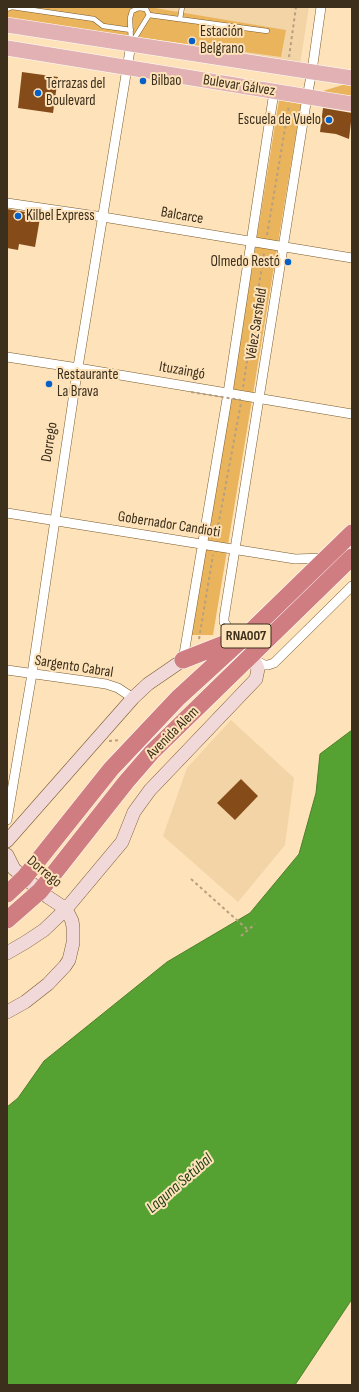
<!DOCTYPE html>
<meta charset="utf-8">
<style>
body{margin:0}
#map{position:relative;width:359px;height:1392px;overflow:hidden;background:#fde2ba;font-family:"Sofia Sans Condensed",sans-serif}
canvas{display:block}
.frame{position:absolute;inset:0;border:8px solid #3c2f1b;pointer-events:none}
</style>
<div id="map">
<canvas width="359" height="1392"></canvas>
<div class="frame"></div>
</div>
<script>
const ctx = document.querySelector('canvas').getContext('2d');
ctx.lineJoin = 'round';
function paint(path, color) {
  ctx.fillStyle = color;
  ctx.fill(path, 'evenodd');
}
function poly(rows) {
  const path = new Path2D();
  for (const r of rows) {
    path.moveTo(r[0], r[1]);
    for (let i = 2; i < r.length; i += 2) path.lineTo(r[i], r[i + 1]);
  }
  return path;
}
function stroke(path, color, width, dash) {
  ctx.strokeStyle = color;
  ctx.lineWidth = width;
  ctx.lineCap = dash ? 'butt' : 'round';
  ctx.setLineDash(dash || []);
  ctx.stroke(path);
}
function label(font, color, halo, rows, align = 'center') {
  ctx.font = font + ' "Sofia Sans Condensed",sans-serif';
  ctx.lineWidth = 4;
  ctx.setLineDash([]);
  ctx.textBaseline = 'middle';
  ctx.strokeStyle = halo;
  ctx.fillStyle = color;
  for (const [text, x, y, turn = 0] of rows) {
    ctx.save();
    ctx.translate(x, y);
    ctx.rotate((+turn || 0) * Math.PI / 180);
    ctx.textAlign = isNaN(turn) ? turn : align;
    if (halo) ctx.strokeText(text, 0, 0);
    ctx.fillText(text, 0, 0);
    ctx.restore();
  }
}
paint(poly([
 [7,7,309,7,300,64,7,12],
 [231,720,294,778,285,845,238,902,163,836,187,768]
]), '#f2d4a7');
paint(poly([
 [7,7,149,7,286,30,281,57,7,19],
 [352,82,352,102,310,95],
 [279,100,301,104,213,635,190,635,235,373]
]), '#eab45d');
const water = poly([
 [352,730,352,1299,295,1385,7,1385,7,1107,18,1098,44,1061,167,962,250,913,299,854,316,793,320,754,352,730]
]);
paint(water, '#55a131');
stroke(water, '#4e7f2a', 1);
paint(poly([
 [22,72,58,77,53,113,18,108],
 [323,108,352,113,349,139,336,134,320,132],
 [7,209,25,212,24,215,40,218,35,247,19,244,18,250,7,248],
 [241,779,258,796,235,820,217,803]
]), '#854c1a');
const lane = poly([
 [139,8,146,9,149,15,131,44,130,18,132,11,139,8],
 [7,9,12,7,94,19,103,26,131,30],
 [149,15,267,31],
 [180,19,182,7]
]);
const street = poly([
 [7,203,103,217,352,258],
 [7,357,78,368,352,414],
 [7,513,295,559,325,558],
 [237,642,224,622,224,618,307,97,312,71,321,7],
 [252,658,264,665,268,665,274,663,352,586],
 [183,660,228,393,274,92],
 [7,670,106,684,118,688,133,698],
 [7,820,32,674,77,373,131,44]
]);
const secondary = poly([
 [7,841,133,698,148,684,183,660],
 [7,855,14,869,48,897,66,909,72,921,73,927,73,943,69,960,65,966,48,984,25,1002,7,1012],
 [7,953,26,942,44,930,66,909,122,842,134,812,150,790,256,679,258,669,254,660]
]);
const primary = poly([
 [7,25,352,78],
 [7,48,352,104]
]);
const highway = poly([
 [183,660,239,638],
 [7,894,24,878,111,769,178,698,248,634,352,533],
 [7,920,40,891,126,782,152,752,352,557]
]);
stroke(lane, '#795b2b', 5.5);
stroke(street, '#795b2b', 10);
stroke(secondary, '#795b2b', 14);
stroke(primary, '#fff', 16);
stroke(highway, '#fff', 18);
stroke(poly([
 [289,57,296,7],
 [267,235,289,105],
 [243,387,264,253],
 [216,537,241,403],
 [199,639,213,555],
 [109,741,121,740],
 [191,879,248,930],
 [241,936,255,924]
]), '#b6a080', 2, [3, 3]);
stroke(lane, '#fff', 4.5);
stroke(street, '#fff', 9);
stroke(secondary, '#f1d8d9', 13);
stroke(primary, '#e2b1b3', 15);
stroke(highway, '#cf7d80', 17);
stroke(poly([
 [191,392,241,400]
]), '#b6a080', 2, [3, 3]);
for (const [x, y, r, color] of [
 [192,41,4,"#0360c9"],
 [143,81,4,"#0360c9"],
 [38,93,4,"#0360c9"],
 [329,120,4,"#0360c9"],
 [18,216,4,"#0360c9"],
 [288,262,4,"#0360c9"],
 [49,384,4,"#0360c9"]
]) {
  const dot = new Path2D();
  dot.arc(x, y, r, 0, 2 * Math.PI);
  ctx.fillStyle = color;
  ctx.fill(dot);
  stroke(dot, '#fde2ba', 1.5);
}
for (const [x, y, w] of [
 [246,636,50]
]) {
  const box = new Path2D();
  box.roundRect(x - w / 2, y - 12, w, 24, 3);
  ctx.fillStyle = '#fde2ba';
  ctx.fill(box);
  stroke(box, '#3c2f1b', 1);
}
label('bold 14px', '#3c2f1b', null, [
 ["RNA007",246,636]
]);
label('15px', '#3c2f1b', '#fde2ba', [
 ["Estación",200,32],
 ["Belgrano",200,49],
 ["Bilbao",151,81],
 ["Terrazas del",46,84],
 ["Boulevard",46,101],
 ["Escuela de Vuelo",321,120,"right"],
 ["Kilbel Express",26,216],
 ["Olmedo Restó",280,262,"right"],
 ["Restaurante",57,375],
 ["La Brava",57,392]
], 'left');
label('15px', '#3c2f1b', '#fde2ba', [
 ["Bulevar Gálvez",239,86,9],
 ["Balcarce",182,216,10],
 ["Vélez Sarsfield",257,324,-81],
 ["Ituzaingó",182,371,10],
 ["Dorrego",50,442,-81],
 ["Gobernador Candioti",169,525,9],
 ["Sargento Cabral",74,667,9],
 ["Avenida Alem",173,733,-45],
 ["Dorrego",44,872,40]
]);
label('italic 16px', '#214014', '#fde2ba', [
 ["Laguna Setúbal",180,1184,-41]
]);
</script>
